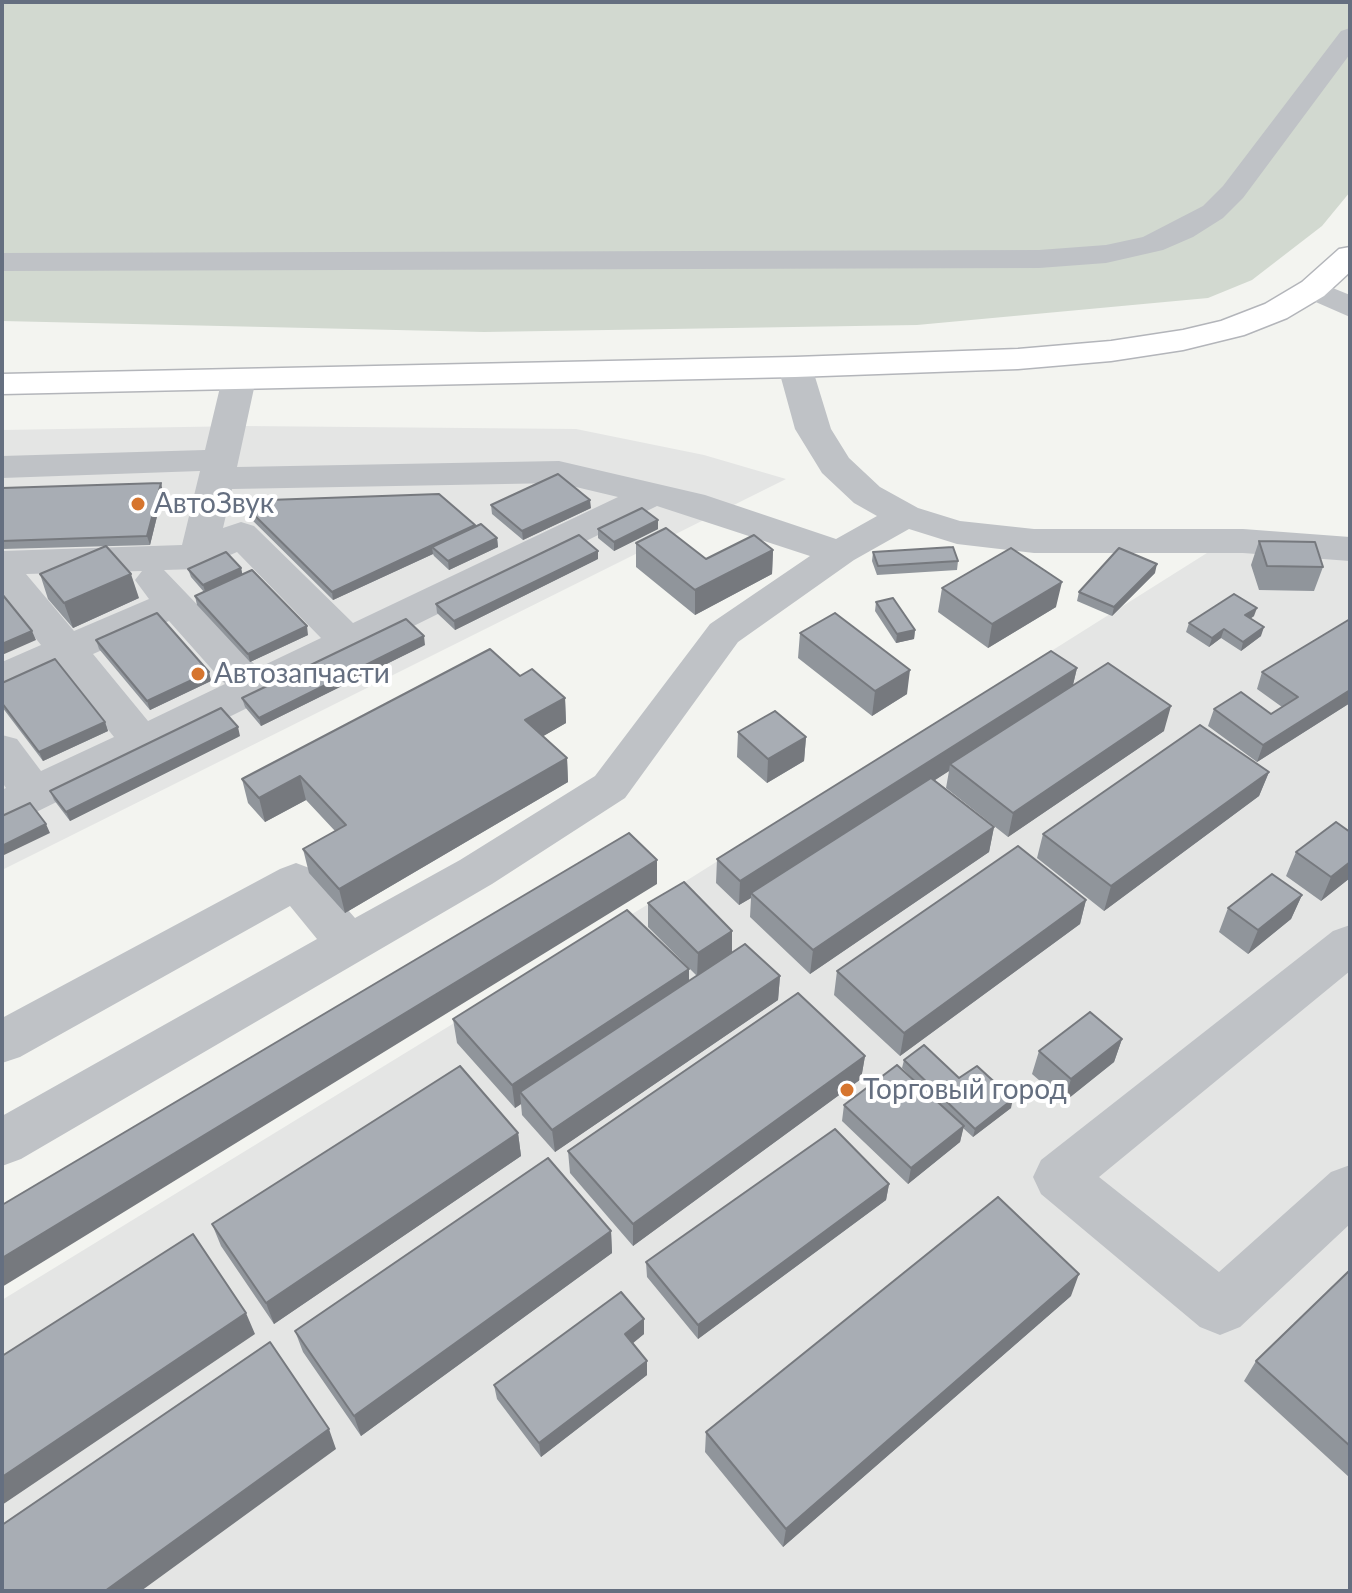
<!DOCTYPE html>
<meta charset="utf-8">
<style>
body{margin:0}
#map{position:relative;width:1352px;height:1593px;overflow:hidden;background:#f3f4f0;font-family:Lato,sans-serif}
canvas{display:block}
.frame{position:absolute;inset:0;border:4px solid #656f80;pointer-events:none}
</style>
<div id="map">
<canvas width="1352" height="1593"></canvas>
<div class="frame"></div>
</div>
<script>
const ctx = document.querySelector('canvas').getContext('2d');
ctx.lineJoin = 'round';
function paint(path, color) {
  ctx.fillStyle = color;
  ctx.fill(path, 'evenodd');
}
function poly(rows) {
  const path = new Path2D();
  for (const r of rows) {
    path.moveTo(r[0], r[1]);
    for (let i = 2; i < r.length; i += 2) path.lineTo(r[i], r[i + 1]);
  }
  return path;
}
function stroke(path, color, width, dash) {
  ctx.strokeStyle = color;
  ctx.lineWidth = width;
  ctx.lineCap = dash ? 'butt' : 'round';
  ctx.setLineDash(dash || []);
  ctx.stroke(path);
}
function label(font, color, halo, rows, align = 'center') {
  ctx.font = font + ' Lato,sans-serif';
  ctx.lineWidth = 8;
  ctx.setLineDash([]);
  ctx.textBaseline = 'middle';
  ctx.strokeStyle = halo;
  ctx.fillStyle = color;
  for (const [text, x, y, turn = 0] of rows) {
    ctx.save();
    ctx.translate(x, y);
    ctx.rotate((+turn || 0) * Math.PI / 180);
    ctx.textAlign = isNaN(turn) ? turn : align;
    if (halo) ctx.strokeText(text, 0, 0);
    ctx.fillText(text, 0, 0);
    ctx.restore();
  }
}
paint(poly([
 [245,426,576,429,704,455,786,479,2,870,2,430],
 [1226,541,1350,555,1350,1591,2,1591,2,1300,686,881]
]), '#e4e5e4');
paint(poly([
 [2,2,1350,2,1350,192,1322,226,1252,280,1208,298,917,325,484,332,2,321]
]), '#d2d9d0');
const major = poly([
 [1350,247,1350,272,1324,296,1287,318,1244,335,1183,350,1111,361,1018,369,795,377,2,394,2,374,795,357,1018,349,1111,341,1183,330,1221,321,1265,304,1302,282,1339,249,1350,247]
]);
stroke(major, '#b3b5ba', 3);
paint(poly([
 [1350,28,1350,54,1243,198,1223,218,1193,237,1163,250,1106,263,1039,268,2,271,2,253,1039,250,1106,245,1143,237,1203,206,1223,186,1341,31,1350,28],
 [1313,280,1350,295,1350,317,1302,296,1297,289,1302,282,1313,280],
 [795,357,807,360,812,367,831,429,849,458,880,487,918,508,960,521,1034,529,1243,529,1350,537,1350,561,1243,553,1034,553,957,544,909,529,854,560,738,642,625,798,492,884,21,1159,2,1166,2,1116,317,939,290,906,20,1057,2,1063,2,1018,280,869,296,863,312,869,355,918,460,860,595,776,710,624,810,556,657,506,18,821,2,825,2,790,6,788,2,782,2,735,17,739,41,771,114,737,60,669,2,692,2,662,41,645,2,596,2,551,182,545,200,471,2,478,2,456,205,450,222,379,227,372,239,369,251,372,256,379,237,467,559,461,705,495,836,539,877,516,854,503,822,473,795,429,778,367,783,360,795,357],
 [559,483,618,497,353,623,254,526,241,522,223,528,232,489,559,483],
 [237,552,321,638,258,668,164,570,198,569,237,552],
 [142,571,135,580,149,599,74,631,26,574,142,571],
 [169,621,225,684,148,721,93,654,169,621],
 [1350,925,1350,971,1099,1177,1219,1272,1331,1172,1350,1165,1350,1224,1240,1327,1220,1335,1200,1327,1041,1194,1033,1177,1041,1160,1333,931,1350,925]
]), '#bfc2c6');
paint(major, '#fff');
paint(poly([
 [2,488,163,492,150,545,2,549],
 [240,501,475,525,475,527,497,538,498,547,449,570,434,556,433,554,333,600,242,510],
 [491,505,591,508,523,540,492,514],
 [598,529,658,529,614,551,598,538],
 [1259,541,1323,567,1314,591,1259,590,1251,565],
 [636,543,706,559,773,550,772,574,695,615,636,567],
 [873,552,958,561,957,570,877,575,872,561],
 [598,559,455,630,437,613,436,604],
 [1350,565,1350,602,1348,602,1348,571],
 [241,568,242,575,308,635,250,662,197,605,195,596,204,592,191,577,188,569],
 [1155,573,1112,616,1077,601,1079,592],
 [40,574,139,598,73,628,48,599],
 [942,588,1056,607,988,648,938,612],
 [876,602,915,630,914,639,896,643,875,611],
 [1254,616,1250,619,1261,636,1241,651,1221,638,1209,647,1186,632,1189,623],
 [1350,619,1350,703,1257,762,1208,726,1214,709,1271,714,1282,707,1257,689,1262,672],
 [800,633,907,694,872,716,798,658],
 [96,640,209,672,211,681,150,710,99,649],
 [425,645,261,726,245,707,242,698],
 [1077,668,1073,685,1164,731,1008,837,946,788,949,771,935,780,994,827,989,852,810,974,750,917,751,898,739,905,716,883,717,859],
 [520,676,565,698,566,723,543,736,567,758,568,782,345,913,309,873,303,849,335,831,306,800,265,822,248,803,242,779],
 [2,683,105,722,108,731,43,761,2,707],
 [738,732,806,737,804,761,767,783,737,757],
 [240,736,70,821,54,800,50,791],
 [1269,772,1259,796,1104,911,1037,858,1043,834],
 [1296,852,1350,878,1321,901,1286,876],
 [1302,895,1291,919,1248,954,1219,932,1228,908],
 [1086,900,1080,924,900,1056,834,995,837,971],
 [648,903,732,953,780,976,778,1000,555,1152,522,1115,521,1104,515,1108,457,1043,453,1019,689,969,689,981,697,976,648,927],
 [1122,1039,1114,1062,1064,1102,1032,1074,1039,1051],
 [865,1056,861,1079,633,1246,570,1173,568,1151],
 [904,1060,959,1078,1011,1108,973,1137,963,1128,960,1142,908,1184,842,1121,844,1105,938,1103,902,1068],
 [518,1133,521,1156,274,1324,221,1246,212,1224],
 [889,1184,886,1200,698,1339,647,1277,646,1262],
 [611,1231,612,1253,361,1436,303,1352,295,1331],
 [1350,1270,1350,1478,1244,1381,1256,1361],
 [1071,1296,783,1547,705,1452,706,1432],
 [644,1319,644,1334,632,1343,647,1375,541,1457,497,1399,494,1385]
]), '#90959b');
paint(poly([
 [161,483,163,492,150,545,147,536],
 [590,500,591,508,523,540,522,531],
 [658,520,658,529,614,551,614,542],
 [475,525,476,534,432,547,433,554,333,600,332,592],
 [497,538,498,547,449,570,448,561],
 [773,550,772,574,695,615,695,590],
 [598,551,598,559,455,630,454,621],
 [1157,564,1155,573,1112,616,1114,607],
 [241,568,243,577,206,594,203,585],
 [131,574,139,598,73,628,64,603],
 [1062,582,1056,607,988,648,992,624],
 [1257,608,1254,616,1242,624,1245,615],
 [307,626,308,635,250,662,248,654],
 [1264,627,1261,636,1241,651,1243,642],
 [1224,629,1221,638,1209,647,1212,638],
 [915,630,914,639,896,643,897,634],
 [32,631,36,640,2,655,2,644],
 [424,636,425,645,261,726,259,718],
 [1077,668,1071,693,950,764,949,771,754,896,751,893,751,898,739,905,740,881],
 [910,670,907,694,872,716,875,691],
 [209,672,211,681,150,710,147,701],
 [1350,690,1350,703,1257,762,1263,745],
 [565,698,566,723,528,745,525,720],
 [1171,706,1164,731,1008,837,1013,813],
 [105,722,108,731,43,761,39,752],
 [238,727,240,736,70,821,66,812],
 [806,737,804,761,767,783,768,759],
 [567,758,568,782,345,913,339,889],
 [1269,772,1259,796,1104,911,1111,886],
 [300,776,306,800,265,822,259,798],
 [46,824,50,833,2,856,2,846],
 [994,827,989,852,810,974,813,950],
 [657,860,657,884,2,1287,2,1258],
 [1350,862,1350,878,1321,901,1331,877],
 [1302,895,1291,919,1248,954,1258,930],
 [1086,900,1080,924,900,1056,904,1033],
 [732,931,732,955,697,977,698,953],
 [689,969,689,993,520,1092,521,1104,515,1108,512,1085],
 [780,976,778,1000,555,1152,552,1130],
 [1122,1039,1114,1062,1064,1102,1071,1079],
 [865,1056,861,1079,633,1246,633,1224],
 [1013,1099,1011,1108,973,1137,975,1129],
 [964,1126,960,1142,908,1184,911,1168],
 [518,1133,521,1156,274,1324,266,1303],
 [889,1184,886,1200,698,1339,698,1325],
 [611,1231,612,1253,361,1436,354,1416],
 [1079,1274,1071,1296,783,1547,786,1529],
 [246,1313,255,1334,2,1505,2,1477],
 [644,1319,644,1334,626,1349,625,1334],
 [647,1361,647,1375,541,1457,539,1443],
 [329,1429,336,1449,141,1591,105,1591]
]), '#76797e');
const building = poly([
 [558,474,590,500,522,531,491,505,558,474],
 [161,483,147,536,2,541,2,488,161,483],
 [439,494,475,525,332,592,240,501,439,494],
 [642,508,658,520,614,542,598,529,642,508],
 [481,524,497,538,448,561,432,547,481,524],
 [666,528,706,559,754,535,773,550,695,590,636,543,666,528],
 [579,535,598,551,454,621,436,604,579,535],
 [1259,541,1315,542,1323,567,1267,566,1259,541],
 [106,546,131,574,64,603,40,574,106,546],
 [953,547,958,561,878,566,873,552,953,547],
 [1011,548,1062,582,992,624,942,588,1011,548],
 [1119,548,1157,564,1114,607,1079,592,1119,548],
 [226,552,241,568,203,585,188,569,226,552],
 [252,570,307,626,248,654,195,596,252,570],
 [2,594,32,631,2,644,2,594],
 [1234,594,1257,608,1245,615,1264,627,1243,642,1224,629,1212,638,1189,623,1234,594],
 [893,598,915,630,897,634,876,602,893,598],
 [157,613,209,672,147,701,96,640,157,613],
 [835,613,910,670,875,691,800,633,835,613],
 [406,619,424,636,259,718,242,698,406,619],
 [1350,619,1350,690,1263,745,1214,709,1241,692,1271,714,1298,697,1262,672,1350,619],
 [490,649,520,676,532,669,565,698,525,720,567,758,339,889,303,849,346,825,300,776,259,798,242,779,490,649],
 [1051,651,1077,668,740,881,717,859,1051,651],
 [55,659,105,722,39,752,2,703,2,683,55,659],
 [1108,663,1171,706,1013,813,950,764,1108,663],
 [221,708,238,727,66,812,50,791,221,708],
 [775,711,806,737,768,759,738,732,775,711],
 [1200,725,1269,772,1111,886,1043,834,1200,725],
 [931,778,994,827,813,950,751,893,931,778],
 [30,803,46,824,2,846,2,816,30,803],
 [1336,822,1350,832,1350,862,1331,877,1296,852,1336,822],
 [629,833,657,860,2,1258,2,1205,629,833],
 [1018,846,1086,900,904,1033,837,971,1018,846],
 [1272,874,1302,895,1258,930,1228,908,1272,874],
 [684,882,732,931,698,953,648,903,684,882],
 [627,910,689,969,512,1085,453,1019,627,910],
 [745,944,780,976,552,1130,520,1092,745,944],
 [798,993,865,1056,633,1224,568,1151,798,993],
 [1090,1012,1122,1039,1071,1079,1039,1051,1090,1012],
 [924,1045,959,1078,977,1066,1013,1099,975,1129,904,1060,924,1045],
 [897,1065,964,1126,911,1168,844,1105,897,1065],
 [460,1066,518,1133,266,1303,212,1224,460,1066],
 [835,1129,889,1184,698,1325,646,1262,835,1129],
 [548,1158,611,1231,354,1416,295,1331,548,1158],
 [998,1197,1079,1274,786,1529,706,1432,998,1197],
 [193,1234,246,1313,2,1477,2,1356,193,1234],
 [1350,1270,1350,1446,1256,1361,1350,1270],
 [621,1292,644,1319,625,1334,647,1361,539,1443,494,1385,621,1292],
 [270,1342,329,1429,105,1591,2,1591,2,1525,270,1342]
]);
paint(building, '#a8adb4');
stroke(building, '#76797e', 2);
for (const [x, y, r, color] of [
 [138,504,8,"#d6752e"],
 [198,674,8,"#d6752e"],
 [847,1090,8,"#d6752e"]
]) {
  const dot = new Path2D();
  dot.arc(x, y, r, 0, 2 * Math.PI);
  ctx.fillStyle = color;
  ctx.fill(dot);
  stroke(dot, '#fff', 3);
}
label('28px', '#656f80', '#fff', [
 ["АвтоЗвук",154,504],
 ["Автозапчасти",214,674],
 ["Торговый город",863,1090]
], 'left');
</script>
